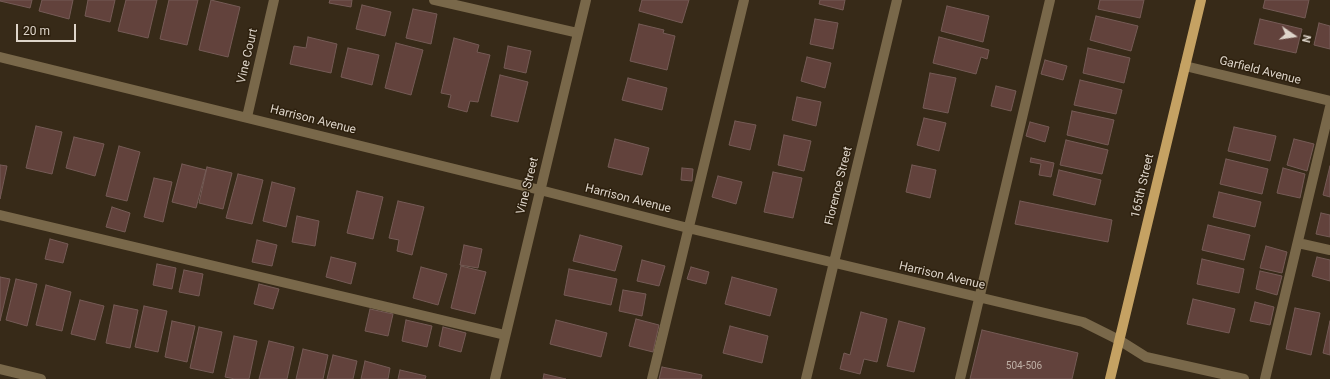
<!DOCTYPE html>
<style>
body{margin:0}
#map{position:relative;width:1330px;height:379px;overflow:hidden;background:#372a18;font-family:Roboto,sans-serif}
canvas{display:block}
.north{position:absolute;left:1274px;top:16px;width:40px;height:40px;-webkit-text-stroke:3px #2d200e;paint-order:stroke;rotate:103deg;font-size:11px;font-weight:700;line-height:16px;text-align:center;color:#ded5ca}
.north::after{content:'';display:block;margin:auto;width:14px;height:18px;background:#ded5ca;clip-path:polygon(50% 0,100% 100%,50% 72%,0 100%)}
.scale{position:absolute;left:16px;top:24px;width:60px;height:18px;box-sizing:border-box;border:2px solid #ded5ca;border-top:0;padding-left:5px;font-size:12px;line-height:14px;white-space:nowrap;color:#ded5ca;-webkit-text-stroke:3px #2d200e;paint-order:stroke}
</style>
<div id="map">
<canvas width="1330" height="379"></canvas>
<div class="north">N</div>
<div class="scale">20 m</div>
</div>
<script>
const ctx = document.querySelector('canvas').getContext('2d');
ctx.lineJoin = 'round';
function paint(path, color) {
  ctx.fillStyle = color;
  ctx.fill(path, 'evenodd');
}
function poly(rows) {
  const path = new Path2D();
  for (const r of rows) {
    path.moveTo(r[0], r[1]);
    for (let i = 2; i < r.length; i += 2) path.lineTo(r[i], r[i + 1]);
  }
  return path;
}
function stroke(path, color, width, dash) {
  ctx.strokeStyle = color;
  ctx.lineWidth = width;
  ctx.lineCap = dash ? 'butt' : 'round';
  ctx.setLineDash(dash || []);
  ctx.stroke(path);
}
function label(font, color, halo, rows, align = 'center') {
  ctx.font = font + ' Roboto,sans-serif';
  ctx.lineWidth = 3;
  ctx.setLineDash([]);
  ctx.textBaseline = 'middle';
  ctx.strokeStyle = halo;
  ctx.fillStyle = color;
  for (const [text, x, y, turn = 0] of rows) {
    ctx.save();
    ctx.translate(x, y);
    ctx.rotate((+turn || 0) * Math.PI / 180);
    ctx.textAlign = isNaN(turn) ? turn : align;
    if (halo) ctx.strokeText(text, 0, 0);
    ctx.fillText(text, 0, 0);
    ctx.restore();
  }
}
const building = poly([
 [0,0,32,0,30,8,0,1,0,0],
 [42,0,73,0,69,19,39,11,42,0],
 [88,0,115,0,110,22,85,16,88,0],
 [126,0,157,0,148,38,118,31,126,0],
 [169,0,198,0,187,45,160,39,169,0],
 [211,0,240,7,228,57,199,50,211,0],
 [330,0,352,0,351,7,329,3,330,0],
 [642,0,689,0,682,23,639,11,642,0],
 [820,0,845,0,843,10,819,4,820,0],
 [1100,0,1144,0,1140,18,1098,9,1100,0],
 [1265,0,1309,0,1305,18,1263,8,1265,0],
 [362,5,391,12,385,36,356,29,362,5],
 [947,6,989,16,983,42,941,31,947,6],
 [413,9,437,14,431,44,406,38,413,9],
 [1096,16,1138,26,1131,51,1090,40,1096,16],
 [815,19,838,23,833,49,810,44,815,19],
 [1260,19,1302,29,1296,53,1254,44,1260,19],
 [1319,23,1330,26,1330,49,1314,45,1319,23],
 [639,24,664,30,663,33,675,36,667,70,630,61,639,24],
 [308,37,337,44,331,73,290,64,294,46,306,48,308,37],
 [939,37,989,50,987,59,981,57,976,74,933,63,939,37],
 [454,38,479,45,477,52,490,55,478,102,470,101,467,112,448,107,451,95,441,93,454,38],
 [396,43,423,50,411,95,385,88,396,43],
 [508,46,531,51,526,73,504,68,508,46],
 [348,48,379,55,372,85,341,77,348,48],
 [1088,48,1130,58,1124,83,1083,73,1088,48],
 [807,57,831,63,825,88,801,81,807,57],
 [1045,60,1067,66,1063,80,1041,74,1045,60],
 [930,73,956,78,948,113,923,108,930,73],
 [500,75,528,82,518,122,491,116,500,75],
 [628,78,667,88,662,110,622,100,628,78],
 [1080,80,1122,90,1116,114,1074,105,1080,80],
 [996,86,1016,91,1011,111,991,106,996,86],
 [797,97,821,102,816,126,792,120,797,97],
 [1072,111,1114,120,1108,145,1067,135,1072,111],
 [924,118,946,123,939,151,917,145,924,118],
 [735,121,756,125,750,150,729,145,735,121],
 [1030,122,1049,127,1045,142,1026,136,1030,122],
 [36,126,62,132,52,174,26,168,36,126],
 [1234,127,1276,136,1270,161,1228,151,1234,127],
 [784,135,811,141,804,171,778,165,784,135],
 [74,137,104,144,95,176,66,168,74,137],
 [615,139,649,148,642,175,608,167,615,139],
 [1294,139,1314,144,1307,171,1287,165,1294,139],
 [1066,140,1108,150,1102,174,1060,165,1066,140],
 [119,146,140,152,127,201,106,196,119,146],
 [1031,158,1054,163,1051,177,1039,175,1041,164,1030,162,1031,158],
 [1226,159,1268,169,1262,194,1220,184,1226,159],
 [182,164,206,170,196,208,172,202,182,164],
 [0,165,7,166,0,199,0,165],
 [912,165,936,170,930,198,906,192,912,165],
 [1330,166,1330,197,1323,195,1330,166],
 [207,167,232,173,223,209,199,203,207,167],
 [682,168,693,169,692,181,681,180,682,168],
 [1283,168,1305,174,1300,198,1277,193,1283,168],
 [1059,170,1101,180,1095,205,1053,195,1059,170],
 [773,172,802,178,793,218,764,212,773,172],
 [238,174,263,180,252,224,226,218,238,174],
 [718,176,742,182,736,204,712,197,718,176],
 [154,178,172,182,163,222,144,217,154,178],
 [272,182,295,188,286,227,263,221,272,182],
 [357,191,383,197,373,239,347,233,357,191],
 [1219,192,1261,202,1255,227,1213,217,1219,192],
 [398,201,424,207,412,255,397,251,399,240,389,238,398,201],
 [1020,201,1112,220,1108,242,1015,224,1020,201],
 [112,207,130,213,125,232,106,227,112,207],
 [1321,213,1330,215,1330,237,1316,234,1321,213],
 [297,216,319,221,315,246,292,242,297,216],
 [1208,225,1250,235,1244,260,1202,250,1208,225],
 [580,235,622,246,615,271,573,261,580,235],
 [50,239,68,244,63,263,45,259,50,239],
 [257,240,277,245,272,266,252,262,257,240],
 [464,245,482,249,478,268,460,265,464,245],
 [1266,246,1287,252,1282,273,1260,268,1266,246],
 [331,257,356,263,351,284,326,277,331,257],
 [1317,257,1330,260,1330,281,1312,276,1317,257],
 [1202,259,1244,269,1239,293,1197,284,1202,259],
 [642,260,665,266,659,286,637,281,642,260],
 [157,264,176,268,172,289,153,285,157,264],
 [461,266,486,272,475,314,451,308,461,266],
 [421,267,447,274,438,305,413,298,421,267],
 [691,267,709,272,706,284,687,279,691,267],
 [569,269,617,279,611,305,564,295,569,269],
 [184,270,203,274,199,296,179,292,184,270],
 [1260,271,1282,276,1277,295,1256,289,1260,271],
 [0,277,10,279,0,321,0,277],
 [732,277,777,289,770,316,725,304,732,277],
 [16,279,37,284,27,326,6,320,16,279],
 [259,284,279,289,273,309,254,304,259,284],
 [46,285,71,292,62,331,36,325,46,285],
 [623,290,646,294,642,316,619,311,623,290],
 [1193,299,1235,309,1229,333,1187,324,1193,299],
 [80,300,104,306,95,340,71,334,80,300],
 [1255,302,1274,307,1270,325,1250,321,1255,302],
 [114,305,138,310,130,348,106,343,114,305],
 [144,306,167,311,158,352,135,347,144,306],
 [1295,308,1320,313,1311,355,1286,349,1295,308],
 [370,309,393,314,388,336,365,331,370,309],
 [861,312,887,319,877,362,864,359,860,374,840,369,844,353,850,355,861,312],
 [636,319,659,325,653,352,629,346,636,319],
 [406,320,432,326,427,347,402,341,406,320],
 [556,320,607,333,601,357,550,344,556,320],
 [172,321,195,326,187,362,165,357,172,321],
 [899,321,925,328,914,372,887,366,899,321],
 [1330,321,1330,355,1323,353,1330,321],
 [730,326,768,336,762,363,723,353,730,326],
 [199,327,222,332,213,373,190,368,199,327],
 [443,327,466,333,461,352,439,346,443,327],
 [982,330,1078,353,1072,379,970,379,982,330],
 [234,336,257,341,249,379,235,379,225,377,234,336],
 [269,341,294,347,287,379,259,379,269,341],
 [303,349,328,355,323,379,296,379,303,349],
 [333,355,357,361,353,379,327,379,333,355],
 [365,361,390,368,388,379,361,379,365,361],
 [662,367,702,375,701,379,659,379,662,367],
 [400,370,426,376,425,379,398,379,400,370],
 [544,374,566,379,543,379,544,374]
]);
paint(building, '#62423c');
stroke(building, '#755b56', 1);
stroke(poly([
 [434,0,578,33],
 [0,57,540,190,688,228,1083,322,1119,340,1146,357,1244,379],
 [1185,66,1330,101],
 [247,117,274,0],
 [0,215,505,335],
 [1298,243,1330,250],
 [0,369,41,379],
 [495,379,586,0],
 [652,379,744,0],
 [806,379,897,0],
 [960,379,1050,0],
 [1265,379,1330,107]
]), '#79684a', 10);
stroke(poly([
 [1110,379,1201,0]
]), '#c5a263', 10);
label('10px', '#bfb0a6', null, [
 ["504-506",1024,366]
]);
label('12px', '#ded5ca', '#2d200e', [
 ["Vine Court",248,56,-77],
 ["Garfield Avenue",1260,71,14],
 ["Harrison Avenue",313,120,14],
 ["Vine Street",528,186,-76],
 ["Florence Street",839,186,-76],
 ["165th Street",1143,186,-77],
 ["Harrison Avenue",628,199,14],
 ["Harrison Avenue",942,276,13]
]);
</script>
